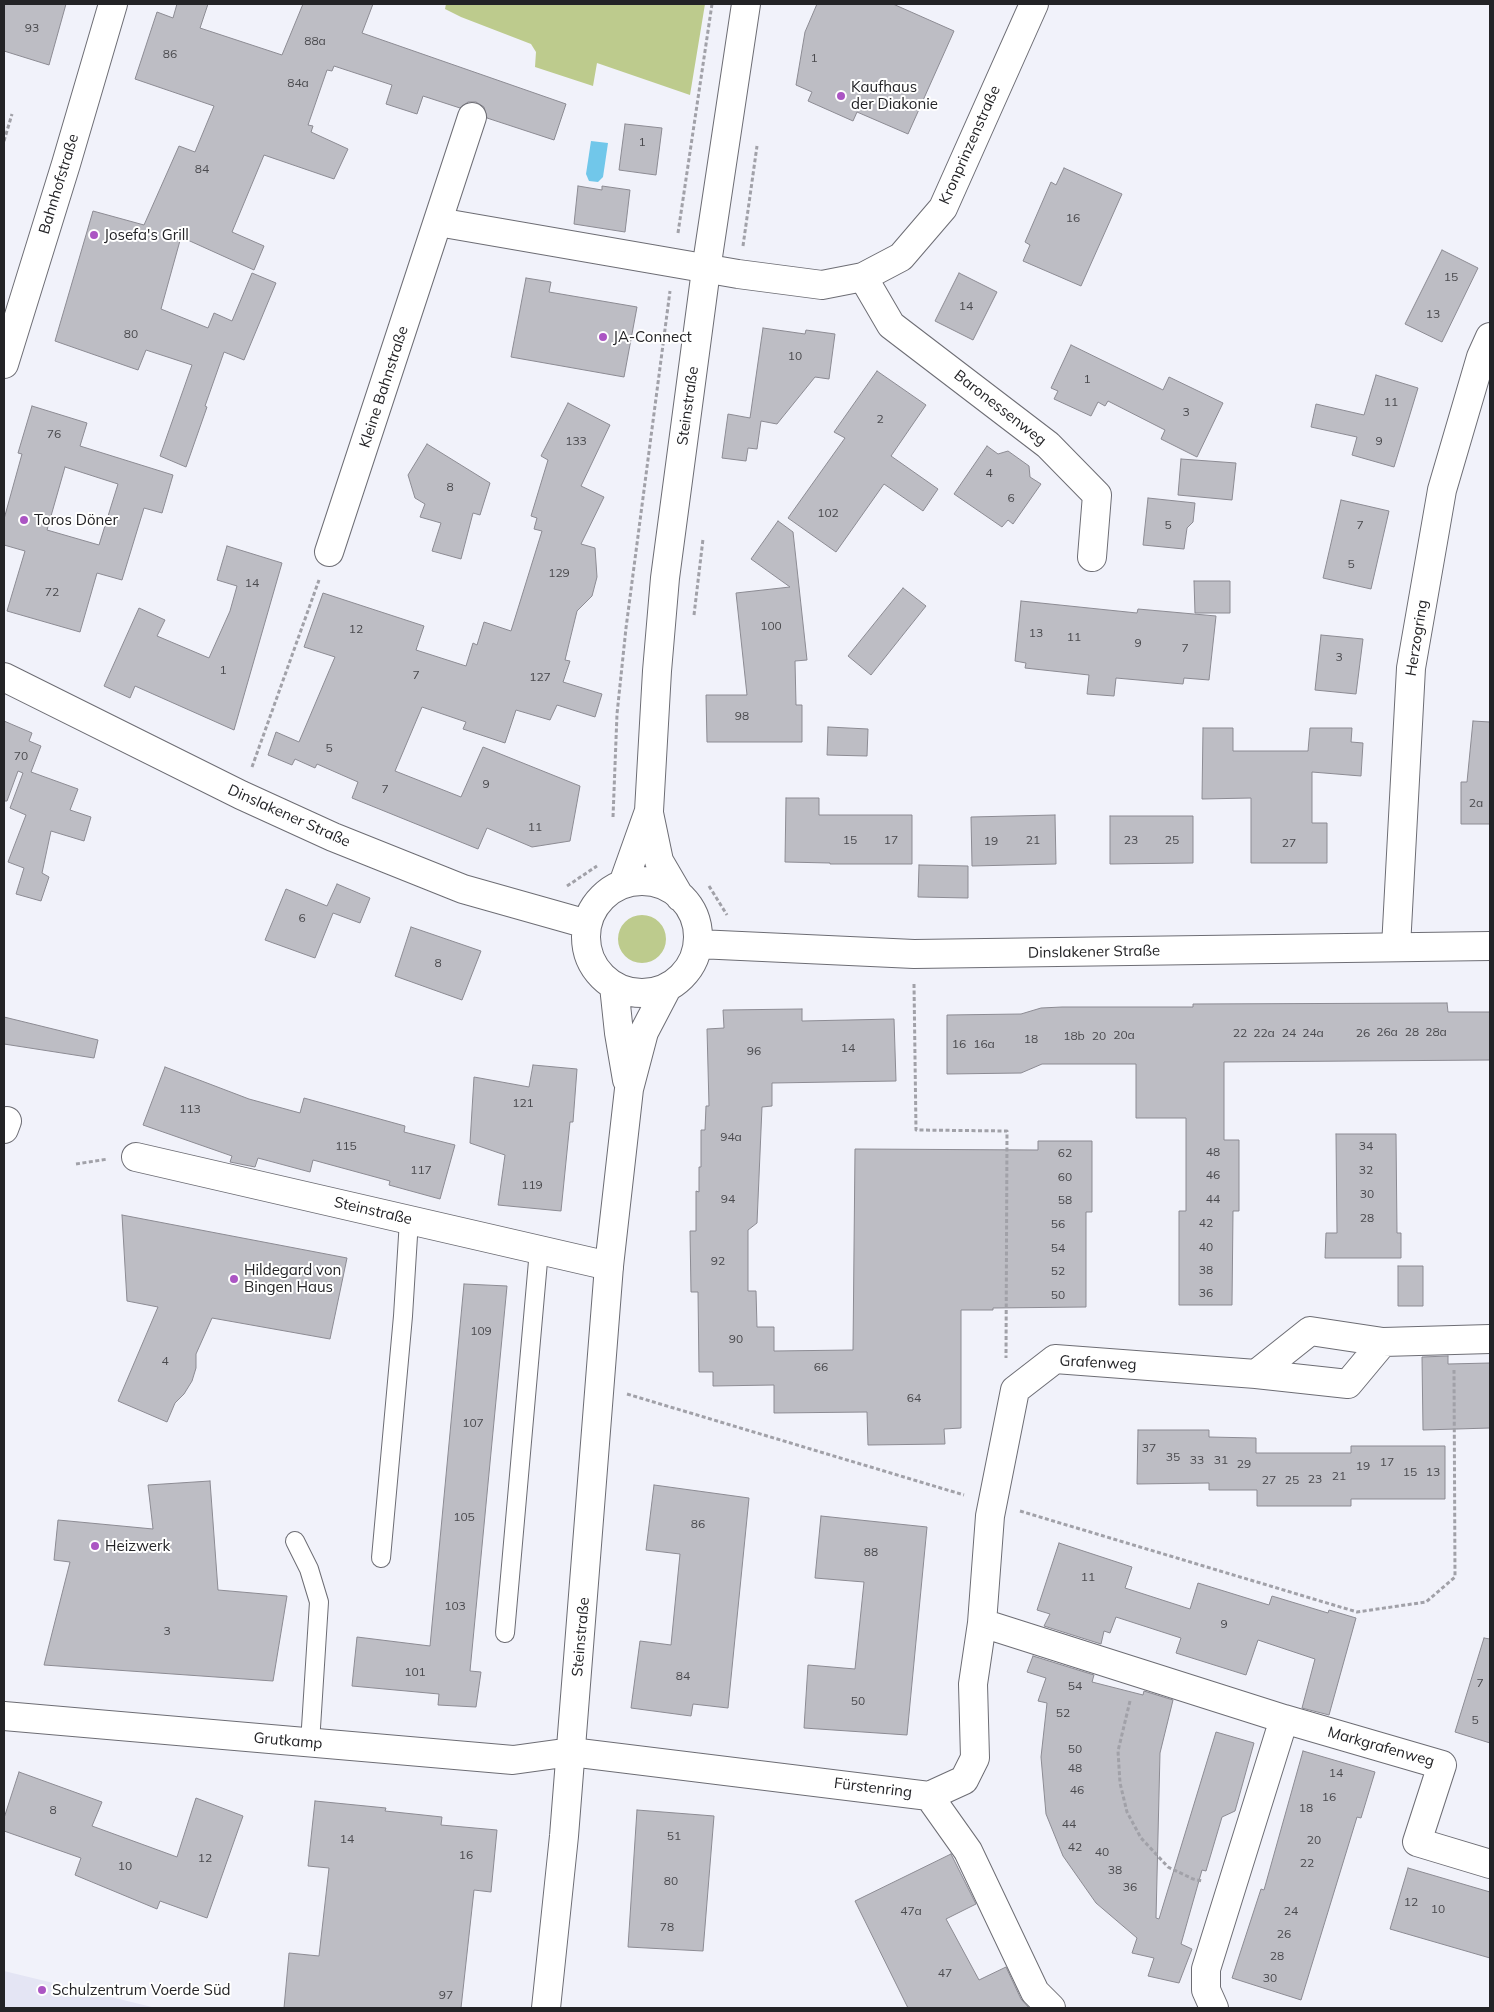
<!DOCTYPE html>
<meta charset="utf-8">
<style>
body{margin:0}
#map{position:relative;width:1494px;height:2012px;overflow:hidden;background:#f1f2fa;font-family:Mulish,sans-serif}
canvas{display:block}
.frame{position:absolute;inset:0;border:5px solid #232326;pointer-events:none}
</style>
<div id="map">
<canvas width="1494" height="2012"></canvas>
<div class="frame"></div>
</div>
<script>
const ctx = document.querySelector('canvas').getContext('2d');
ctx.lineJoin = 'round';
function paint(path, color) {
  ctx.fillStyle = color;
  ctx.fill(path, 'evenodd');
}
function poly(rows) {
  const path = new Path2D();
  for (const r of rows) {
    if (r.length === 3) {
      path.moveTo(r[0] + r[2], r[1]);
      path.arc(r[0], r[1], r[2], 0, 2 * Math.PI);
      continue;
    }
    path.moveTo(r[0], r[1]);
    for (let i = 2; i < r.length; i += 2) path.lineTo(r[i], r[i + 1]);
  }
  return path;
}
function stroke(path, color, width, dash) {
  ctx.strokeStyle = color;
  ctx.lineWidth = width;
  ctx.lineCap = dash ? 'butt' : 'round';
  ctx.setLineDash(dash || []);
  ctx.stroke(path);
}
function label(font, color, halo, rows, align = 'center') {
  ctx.font = font + ' Mulish,sans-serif';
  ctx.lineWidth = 4;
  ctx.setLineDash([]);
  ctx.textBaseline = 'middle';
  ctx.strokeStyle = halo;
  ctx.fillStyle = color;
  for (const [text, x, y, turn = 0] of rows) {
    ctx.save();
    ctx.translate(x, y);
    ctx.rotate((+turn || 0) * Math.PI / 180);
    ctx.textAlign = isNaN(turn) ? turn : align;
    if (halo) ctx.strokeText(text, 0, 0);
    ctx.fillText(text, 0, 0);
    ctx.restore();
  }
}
paint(poly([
 [4,1971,156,2008,4,2008]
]), '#e4e5f4');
paint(poly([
 [446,4,705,4,690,95,597,63,593,86,535,67,536,52,531,44,461,17,445,9],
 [642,939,24]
]), '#bdcb8d');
paint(poly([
 [591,141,608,143,603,177,598,182,589,181,586,174]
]), '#71c7ea');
const building = poly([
 [4,4,66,4,49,65,4,51,4,4],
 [177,4,208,4,200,28,282,55,303,4,373,4,362,33,566,104,554,140,487,118,484,107,476,102,468,102,460,108,423,96,417,114,386,104,392,85,334,66,332,71,327,70,308,125,313,126,311,132,348,149,334,179,264,155,232,232,264,246,254,270,181,237,161,309,208,328,214,313,232,321,252,273,276,283,244,360,224,352,205,406,207,407,186,467,160,456,192,365,146,350,138,370,55,341,93,211,144,225,179,146,195,152,214,106,135,79,157,12,173,18,177,4],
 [817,4,893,4,954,31,908,134,857,112,853,121,808,101,812,92,796,85,805,32,817,4],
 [625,124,662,128,656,175,619,170,625,124],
 [1064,168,1122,194,1081,286,1023,261,1030,245,1025,242,1051,182,1056,185,1064,168],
 [578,186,602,190,602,186,630,190,625,232,574,224,578,186],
 [1442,250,1478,268,1442,342,1405,324,1442,250],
 [959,273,997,292,973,340,935,321,959,273],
 [526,278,551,282,549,292,637,307,624,377,511,357,526,278],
 [763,328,805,334,806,330,835,334,829,379,815,377,777,424,761,421,757,449,748,448,746,461,722,458,728,414,750,418,763,328],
 [1071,345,1163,390,1169,377,1223,403,1197,457,1161,439,1165,430,1108,401,1105,406,1098,402,1091,416,1054,399,1058,391,1051,388,1071,345],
 [877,371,926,405,891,456,938,489,923,511,884,484,836,552,788,518,845,438,834,432,877,371],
 [1376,375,1418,388,1394,467,1352,455,1357,437,1311,427,1316,404,1364,415,1376,375],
 [568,403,610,425,581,486,604,497,581,544,595,548,597,577,592,596,577,611,565,660,570,661,563,682,602,694,595,717,557,705,550,720,516,710,505,743,463,729,466,722,422,707,395,771,461,797,483,747,580,786,570,841,532,847,487,828,478,849,352,798,358,782,317,764,315,768,295,759,292,765,268,755,276,732,299,742,335,657,304,647,323,593,424,626,416,650,466,666,473,643,477,645,484,622,511,631,542,531,534,529,537,518,531,516,548,460,541,456,568,403],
 [32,406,87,423,80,446,173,475,162,513,144,508,122,580,97,573,80,632,7,611,25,551,4,545,4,519,22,454,18,453,32,406],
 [65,467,118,484,99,545,47,530,65,467],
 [427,444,490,483,480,515,473,513,461,559,432,551,441,523,420,517,425,504,415,498,408,475,427,444],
 [987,446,998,454,1008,451,1029,466,1030,477,1041,484,1013,524,1008,520,1002,527,954,494,987,446],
 [1181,459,1236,463,1232,500,1178,495,1181,459],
 [1148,498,1195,503,1193,522,1187,528,1184,549,1143,545,1148,498],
 [1341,500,1389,511,1371,589,1323,578,1341,500],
 [778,521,793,532,807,660,795,661,796,705,802,705,802,742,707,742,706,695,747,695,736,593,790,587,751,559,778,521],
 [227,546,282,563,234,730,135,686,130,698,104,686,139,608,165,620,157,636,209,658,230,611,237,586,217,580,227,546],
 [1194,581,1230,581,1230,613,1195,613,1194,581],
 [903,588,926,606,871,675,848,656,903,588],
 [1021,601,1137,613,1138,609,1216,616,1209,680,1184,678,1183,684,1116,678,1114,696,1087,694,1089,675,1025,668,1026,663,1015,661,1021,601],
 [1321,635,1363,639,1356,694,1315,690,1321,635],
 [4,721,32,733,29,741,41,746,31,772,78,789,70,810,91,817,84,841,51,831,42,873,49,877,41,901,16,894,24,868,8,862,26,815,10,808,23,773,18,771,7,801,4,801,4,721],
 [1473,721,1490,722,1490,824,1461,824,1461,782,1467,782,1473,721],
 [828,727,868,729,867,756,827,755,828,727],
 [1203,728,1233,728,1233,751,1308,751,1310,728,1352,728,1351,742,1363,743,1361,776,1312,772,1312,823,1327,823,1327,863,1251,863,1251,798,1202,799,1203,728],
 [786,798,819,798,819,815,912,815,912,864,830,864,830,863,785,862,786,798],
 [1055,815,1056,864,972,866,971,817,1055,815],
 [1110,816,1193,816,1193,863,1110,864,1110,816],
 [919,865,968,866,968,898,918,897,919,865],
 [337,884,370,898,360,923,333,913,315,958,265,940,286,889,327,906,337,884],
 [411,927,481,951,462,1000,395,976,411,927],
 [1447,1003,1448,1012,1490,1012,1490,1060,1224,1062,1224,1140,1239,1140,1239,1211,1233,1211,1232,1305,1179,1305,1179,1211,1186,1211,1186,1118,1136,1118,1136,1064,1042,1064,1021,1073,947,1074,947,1015,1021,1014,1041,1008,1062,1007,1193,1007,1193,1004,1447,1003],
 [802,1009,802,1021,894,1019,896,1081,772,1083,772,1106,762,1107,757,1223,748,1230,748,1291,756,1291,757,1327,774,1327,774,1351,853,1350,855,1149,1038,1150,1038,1141,1092,1141,1092,1212,1086,1212,1086,1307,993,1308,993,1310,961,1310,961,1428,944,1429,945,1444,868,1445,867,1412,774,1413,774,1385,713,1386,713,1372,699,1372,698,1292,691,1292,690,1231,696,1231,696,1191,699,1192,699,1167,701,1167,701,1130,705,1130,706,1106,709,1106,707,1029,724,1028,723,1010,802,1009],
 [4,1017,98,1040,94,1058,4,1044,4,1017],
 [533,1065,577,1069,573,1122,570,1122,561,1211,498,1205,505,1155,470,1143,474,1077,529,1087,533,1065],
 [165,1067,249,1099,300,1113,304,1098,405,1126,404,1132,455,1145,440,1199,389,1185,390,1181,313,1160,310,1172,258,1158,255,1167,230,1162,232,1156,143,1125,165,1067],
 [1336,1134,1396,1134,1397,1233,1401,1233,1401,1258,1325,1258,1326,1233,1337,1233,1336,1134],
 [122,1215,347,1258,330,1339,212,1318,196,1354,196,1368,192,1381,184,1394,175,1403,167,1422,118,1401,158,1307,127,1301,122,1215],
 [1398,1266,1423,1266,1423,1306,1398,1306,1398,1266],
 [464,1284,507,1286,470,1671,481,1672,476,1707,438,1705,439,1694,352,1686,357,1637,430,1646,464,1284],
 [1448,1356,1448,1364,1490,1363,1490,1428,1423,1430,1422,1357,1448,1356],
 [1138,1430,1209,1430,1209,1437,1256,1438,1256,1453,1351,1453,1351,1446,1445,1446,1445,1499,1351,1499,1351,1506,1257,1506,1257,1490,1209,1490,1209,1483,1137,1484,1138,1430],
 [210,1481,218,1590,287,1596,273,1681,44,1665,70,1562,54,1560,58,1520,153,1529,148,1485,210,1481],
 [654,1485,749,1498,728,1708,693,1704,691,1716,631,1708,640,1641,671,1645,680,1554,646,1550,654,1485],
 [821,1516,927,1527,907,1735,804,1728,808,1665,855,1669,864,1582,815,1578,821,1516],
 [1059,1543,1132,1567,1125,1588,1190,1609,1198,1583,1269,1605,1272,1596,1328,1613,1329,1610,1356,1618,1329,1715,1302,1708,1315,1659,1258,1640,1246,1675,1176,1653,1181,1638,1116,1617,1110,1633,1104,1631,1101,1644,1044,1626,1050,1614,1037,1610,1059,1543],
 [1484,1638,1490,1639,1490,1743,1455,1732,1484,1638],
 [1033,1656,1094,1675,1092,1682,1143,1695,1144,1691,1173,1700,1160,1753,1156,1918,1159,1919,1216,1732,1254,1743,1235,1811,1222,1817,1206,1871,1202,1870,1181,1944,1192,1949,1179,1983,1148,1976,1154,1958,1132,1953,1137,1938,1096,1903,1063,1856,1046,1814,1041,1757,1047,1703,1038,1701,1046,1678,1027,1672,1033,1656],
 [1303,1751,1375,1772,1361,1818,1357,1817,1301,2000,1232,1978,1261,1889,1264,1890,1303,1751],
 [19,1772,102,1802,92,1826,177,1857,196,1798,243,1816,207,1918,160,1901,157,1909,75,1875,81,1858,4,1831,4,1818,19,1772],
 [315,1801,386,1808,385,1811,442,1817,441,1825,497,1830,491,1892,474,1890,461,2008,284,2008,289,1953,319,1956,329,1868,308,1866,315,1801],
 [637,1810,714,1816,703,1951,628,1947,637,1810],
 [951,1854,976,1904,946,1919,979,1980,1006,1967,1021,1999,1029,2008,908,2008,855,1901,951,1854],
 [1408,1868,1490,1892,1490,1958,1390,1929,1408,1868]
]);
paint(building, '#bdbdc4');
stroke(building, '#8c8b93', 1);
const lane = poly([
 [295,1541,309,1569,319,1602,310,1743],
 [381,1558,403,1316,409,1220],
 [505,1633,539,1250]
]);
const street = poly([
 [438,222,738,274,822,285,863,277,901,257,943,208,1034,4],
 [863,277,891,325,1048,445,1097,495,1092,557],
 [4,364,66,164,113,4],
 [329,552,472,117],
 [1396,947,1411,668,1442,490,1481,357,1490,337],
 [4,1129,7,1121],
 [136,1157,609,1266],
 [1256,1374,1348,1384,1383,1342],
 [982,1623,1284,1719,1442,1765,1417,1842,1490,1864],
 [571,1752,929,1796,968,1851,1035,1992,1051,2008],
 [929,1796,964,1780,975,1758,973,1684,982,1623,990,1516,1015,1390,1055,1359,1256,1374,1310,1331,1383,1342,1490,1339],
 [1214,2008,1206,1990,1206,1969,1284,1719]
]);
const secondary = poly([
 [4,677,241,795,333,837,463,889,587,924],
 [649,813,659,861,680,897],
 [642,937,56],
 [623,884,649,811,657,671,665,578,706,270,746,4],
 [698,944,914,954,1490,946],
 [614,986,619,1033,627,1080],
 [4,1716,513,1760,571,1752],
 [546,2008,564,1836,609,1266,629,1089,644,1032,667,988]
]);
stroke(lane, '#6d6d74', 20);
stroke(street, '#6d6d74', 30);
stroke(secondary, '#6d6d74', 30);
stroke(poly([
 [4,141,12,114],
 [678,233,712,4],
 [743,246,757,146],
 [694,615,703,539],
 [252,767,319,580],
 [613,817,617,714,626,628,670,291],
 [567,886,597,866],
 [709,886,727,915],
 [914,984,916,1130,1007,1131,1006,1358],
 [76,1164,108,1159],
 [627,1394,964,1495],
 [1020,1511,1357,1612,1426,1602,1455,1577,1454,1370],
 [1130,1701,1118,1751,1120,1783,1127,1812,1141,1838,1168,1867,1193,1879,1202,1881]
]), '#a1a1a8', 3, [4, 2.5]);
stroke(lane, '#fff', 18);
stroke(street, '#fff', 28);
stroke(secondary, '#fff', 28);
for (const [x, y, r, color] of [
 [841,96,5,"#ab55c3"],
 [94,235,5,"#ab55c3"],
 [603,337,5,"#ab55c3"],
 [24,520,5,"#ab55c3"],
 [234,1279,5,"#ab55c3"],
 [95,1546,5,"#ab55c3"],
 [42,1990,5,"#ab55c3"]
]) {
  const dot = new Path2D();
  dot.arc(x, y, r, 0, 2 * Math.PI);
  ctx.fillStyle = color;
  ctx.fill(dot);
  stroke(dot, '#fff', 2);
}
label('12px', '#4a4a4e', null, [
 ["93",32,28],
 ["88a",315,41],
 ["86",170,54],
 ["1",814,58],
 ["84a",298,83],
 ["1",642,142],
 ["84",202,169],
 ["16",1073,218],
 ["15",1451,277],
 ["14",966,306],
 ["13",1433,314],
 ["80",131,334],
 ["10",795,356],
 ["1",1087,379],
 ["11",1391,402],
 ["3",1186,412],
 ["2",880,419],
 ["76",54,434],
 ["133",576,441],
 ["9",1379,441],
 ["4",989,473],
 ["8",450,487],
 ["6",1011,498],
 ["102",828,513],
 ["5",1168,525],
 ["7",1360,525],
 ["5",1351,564],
 ["129",559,573],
 ["14",252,583],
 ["72",52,592],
 ["100",771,626],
 ["12",356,629],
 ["13",1036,633],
 ["11",1074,637],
 ["9",1138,643],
 ["7",1185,648],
 ["3",1339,657],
 ["1",223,670],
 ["7",416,675],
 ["127",540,677],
 ["98",742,716],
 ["5",329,748],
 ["70",21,756],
 ["9",486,784],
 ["7",385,789],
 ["2a",1476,803],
 ["11",535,827],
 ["15",850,840],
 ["17",891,840],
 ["21",1033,840],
 ["23",1131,840],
 ["25",1172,840],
 ["19",991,841],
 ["27",1289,843],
 ["6",302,918],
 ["8",438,963],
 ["26a",1387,1032],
 ["28",1412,1032],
 ["28a",1436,1032],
 ["22",1240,1033],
 ["22a",1264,1033],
 ["24",1289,1033],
 ["24a",1313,1033],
 ["26",1363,1033],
 ["20a",1124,1035],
 ["18b",1074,1036],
 ["20",1099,1036],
 ["18",1031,1039],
 ["16",959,1044],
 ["16a",984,1044],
 ["14",848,1048],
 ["96",754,1051],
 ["121",523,1103],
 ["113",190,1109],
 ["94a",731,1137],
 ["115",346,1146],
 ["34",1366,1146],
 ["48",1213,1152],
 ["62",1065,1153],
 ["117",421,1170],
 ["32",1366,1170],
 ["46",1213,1175],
 ["60",1065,1177],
 ["119",532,1185],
 ["30",1367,1194],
 ["94",728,1199],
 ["44",1213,1199],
 ["58",1065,1200],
 ["28",1367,1218],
 ["42",1206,1223],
 ["56",1058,1224],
 ["40",1206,1247],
 ["54",1058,1248],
 ["92",718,1261],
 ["38",1206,1270],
 ["52",1058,1271],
 ["36",1206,1293],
 ["50",1058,1295],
 ["109",481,1331],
 ["90",736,1339],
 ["4",165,1361],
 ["66",821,1367],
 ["64",914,1398],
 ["107",473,1423],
 ["37",1149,1448],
 ["35",1173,1457],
 ["33",1197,1460],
 ["31",1221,1460],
 ["17",1387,1462],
 ["29",1244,1464],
 ["19",1363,1466],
 ["15",1410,1472],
 ["13",1433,1472],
 ["21",1339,1476],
 ["23",1315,1479],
 ["27",1269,1480],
 ["25",1292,1480],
 ["105",464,1517],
 ["86",698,1524],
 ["88",871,1552],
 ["11",1088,1577],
 ["103",455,1606],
 ["9",1224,1624],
 ["3",167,1631],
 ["101",415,1672],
 ["84",683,1676],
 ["7",1480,1683],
 ["54",1075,1686],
 ["50",858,1701],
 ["52",1063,1713],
 ["5",1475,1720],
 ["50",1075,1749],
 ["48",1075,1768],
 ["14",1336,1773],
 ["46",1077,1790],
 ["16",1329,1797],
 ["18",1306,1808],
 ["8",53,1810],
 ["44",1069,1824],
 ["51",674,1836],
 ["14",347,1839],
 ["20",1314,1840],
 ["42",1075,1847],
 ["40",1102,1852],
 ["16",466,1855],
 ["12",205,1858],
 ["22",1307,1863],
 ["10",125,1866],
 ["38",1115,1870],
 ["80",671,1881],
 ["36",1130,1887],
 ["12",1411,1902],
 ["10",1438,1909],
 ["47a",911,1911],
 ["24",1291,1911],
 ["78",667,1927],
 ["26",1284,1934],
 ["28",1277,1956],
 ["47",945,1973],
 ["30",1270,1978],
 ["97",446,1995]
]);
label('15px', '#232326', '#fff', [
 ["Kaufhaus",851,87],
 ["der Diakonie",851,104],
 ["Josefa's Grill",104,235],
 ["JA-Connect",613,337],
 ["Toros Döner",34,520],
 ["Hildegard von",244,1270],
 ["Bingen Haus",244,1287],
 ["Heizwerk",105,1546],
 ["Schulzentrum Voerde Süd",52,1990]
], 'left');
label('15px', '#232326', '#fff', [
 ["Kronprinzenstraße",970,145,-66],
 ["Bahnhofstraße",59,184,-73],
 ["Kleine Bahnstraße",384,387,-72],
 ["Steinstraße",688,406,-82],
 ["Baronessenweg",1000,408,38],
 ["Herzogring",1417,638,-81],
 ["Dinslakener Straße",289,816,24],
 ["Dinslakener Straße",1094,952,-1],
 ["Steinstraße",373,1211,13],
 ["Grafenweg",1098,1363,3],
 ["Steinstraße",581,1637,-85],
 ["Grutkamp",288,1741,5],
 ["Markgrafenweg",1381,1747,16],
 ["Fürstenring",873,1788,7]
]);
</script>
